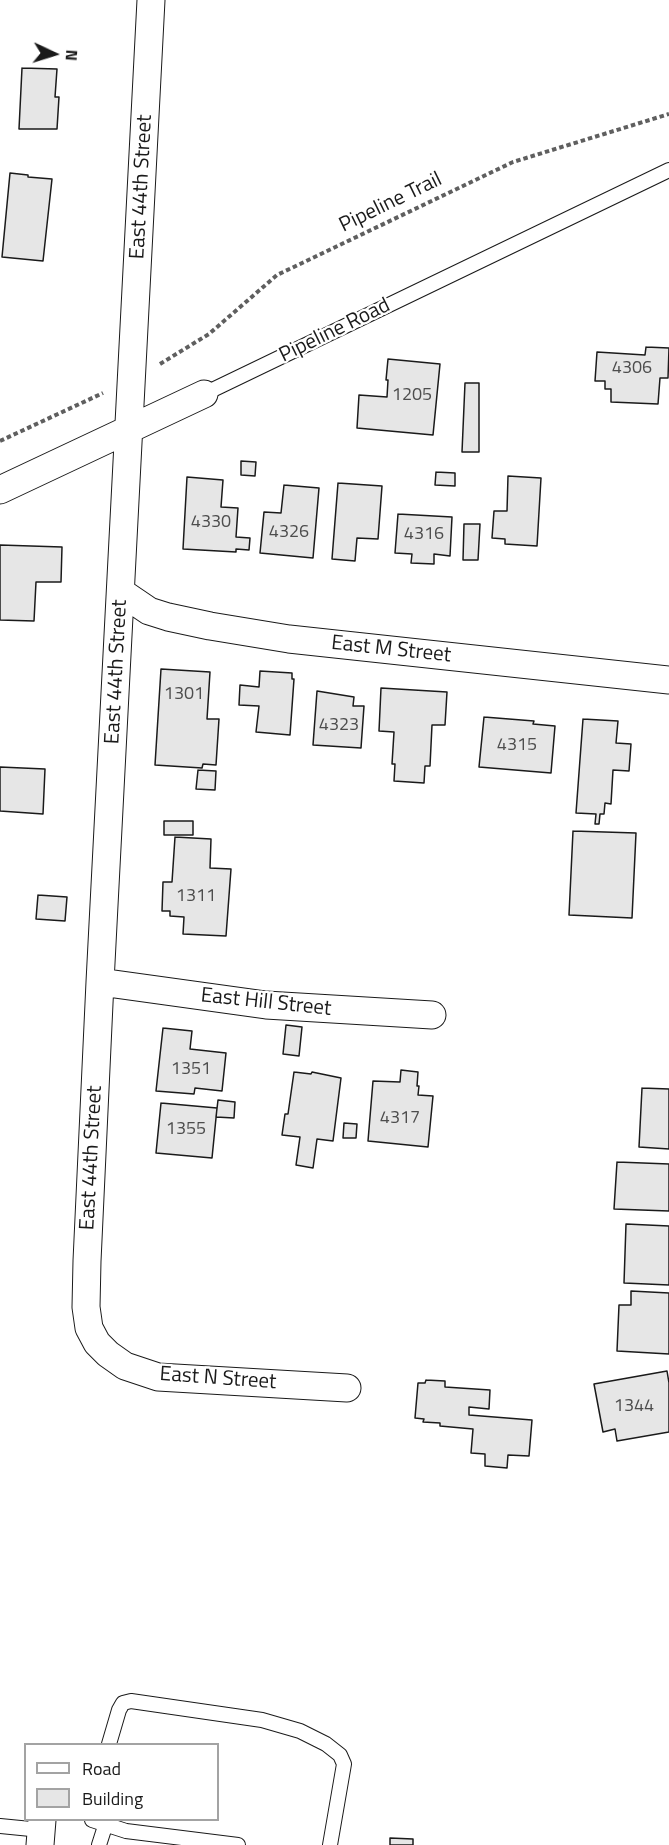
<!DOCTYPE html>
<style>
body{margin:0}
#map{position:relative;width:669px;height:1845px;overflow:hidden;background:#fff;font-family:"Titillium Web",sans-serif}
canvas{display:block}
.legend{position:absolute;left:24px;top:1743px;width:195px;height:78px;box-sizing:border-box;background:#fff;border:2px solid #a3a3a3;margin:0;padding:8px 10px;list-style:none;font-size:18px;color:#1a1a1a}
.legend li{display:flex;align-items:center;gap:12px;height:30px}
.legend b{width:30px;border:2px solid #a3a3a3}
.north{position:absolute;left:24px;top:24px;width:60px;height:60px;-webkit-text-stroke:4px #fff;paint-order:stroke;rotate:94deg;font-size:16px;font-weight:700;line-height:24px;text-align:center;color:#1a1a1a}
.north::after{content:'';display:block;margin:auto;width:21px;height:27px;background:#1a1a1a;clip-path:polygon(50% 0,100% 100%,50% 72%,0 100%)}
</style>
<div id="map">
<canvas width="669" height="1845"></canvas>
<ul class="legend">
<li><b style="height:8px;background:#fff"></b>Road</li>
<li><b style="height:16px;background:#e6e6e6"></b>Building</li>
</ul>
<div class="north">N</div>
</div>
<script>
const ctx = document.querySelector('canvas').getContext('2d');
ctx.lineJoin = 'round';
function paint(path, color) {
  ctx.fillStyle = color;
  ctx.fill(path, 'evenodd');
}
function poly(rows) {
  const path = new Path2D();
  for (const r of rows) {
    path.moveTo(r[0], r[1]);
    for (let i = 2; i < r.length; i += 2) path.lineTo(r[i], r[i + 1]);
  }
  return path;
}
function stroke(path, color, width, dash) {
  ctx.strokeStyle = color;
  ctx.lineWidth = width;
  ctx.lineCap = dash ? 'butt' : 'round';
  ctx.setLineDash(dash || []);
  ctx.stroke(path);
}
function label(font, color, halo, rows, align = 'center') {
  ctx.font = font + ' "Titillium Web",sans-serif';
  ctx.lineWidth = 4.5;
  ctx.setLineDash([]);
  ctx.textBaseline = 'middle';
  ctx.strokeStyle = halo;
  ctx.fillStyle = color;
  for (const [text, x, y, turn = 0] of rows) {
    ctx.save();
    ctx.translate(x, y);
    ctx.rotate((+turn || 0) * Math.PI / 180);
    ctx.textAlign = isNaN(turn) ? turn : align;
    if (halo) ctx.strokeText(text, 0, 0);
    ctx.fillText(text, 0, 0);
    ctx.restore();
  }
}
const building = poly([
 [22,68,57,69,55,97,59,97,57,129,19,129,22,68],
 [10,173,28,175,28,177,52,179,43,261,2,257,10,173],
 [646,347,669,348,668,378,660,378,658,404,611,402,611,389,605,389,605,381,595,381,597,352,645,355,646,347],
 [388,359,440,364,433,435,357,428,359,395,387,397,388,380,386,380,388,359],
 [465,383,479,383,479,452,462,452,465,383],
 [241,461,256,462,255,476,241,475,241,461],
 [436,472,455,473,455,486,435,485,436,472],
 [508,476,541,478,537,546,505,544,505,539,492,538,494,511,507,511,508,476],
 [187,477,223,480,221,507,238,508,236,537,250,538,249,550,236,549,236,552,183,549,187,477],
 [338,483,382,486,378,539,357,538,355,561,332,559,338,483],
 [284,485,319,488,313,558,260,553,264,512,281,513,284,485],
 [398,514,452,517,450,556,434,554,434,564,411,563,412,554,395,553,398,514],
 [464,524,480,524,478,560,463,560,464,524],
 [0,545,62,547,61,582,36,582,34,621,0,620,0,545],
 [161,669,210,672,207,719,219,719,216,765,203,764,202,768,155,765,161,669],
 [260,671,292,673,292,679,294,679,290,735,256,732,259,706,239,705,240,685,259,687,260,671],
 [381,688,447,692,445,725,432,725,430,766,425,766,424,783,394,781,395,764,392,764,394,732,379,731,381,688],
 [317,691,354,697,353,706,364,706,361,748,313,745,317,691],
 [484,717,534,721,533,724,555,726,551,773,479,767,484,717],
 [583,719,618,721,616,743,631,744,629,771,613,770,611,804,605,803,604,814,600,814,599,824,595,824,596,814,576,813,583,719],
 [0,767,45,769,43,814,0,811,0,767],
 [198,770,216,771,215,790,196,789,198,770],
 [164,821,193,821,193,835,164,835,164,821],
 [573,831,636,833,632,918,569,915,573,831],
 [175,837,211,839,210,868,231,869,226,936,183,934,184,917,170,916,170,911,162,911,163,882,172,882,175,837],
 [38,895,67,897,65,921,36,919,38,895],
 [286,1025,302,1027,299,1056,283,1054,286,1025],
 [163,1028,192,1031,190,1049,226,1053,222,1091,195,1088,194,1094,156,1091,163,1028],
 [401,1070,418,1072,417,1086,419,1086,418,1095,433,1096,428,1147,368,1141,373,1081,400,1082,401,1070],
 [294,1072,311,1074,312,1072,341,1078,333,1141,317,1139,313,1168,296,1165,300,1137,282,1135,285,1114,288,1114,294,1072],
 [642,1088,669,1089,669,1149,639,1147,642,1088],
 [218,1100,235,1102,234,1118,216,1117,218,1100],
 [161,1103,217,1108,212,1158,156,1153,161,1103],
 [344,1123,357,1124,356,1138,343,1138,344,1123],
 [617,1162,669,1164,669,1211,614,1209,617,1162],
 [626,1224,669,1226,669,1285,624,1283,626,1224],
 [631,1291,669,1293,669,1354,617,1351,619,1305,631,1305,631,1291],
 [667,1371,669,1383,669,1432,617,1441,615,1429,603,1432,594,1384,667,1371],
 [426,1380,445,1381,445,1387,490,1390,489,1409,469,1407,469,1415,532,1420,529,1456,508,1455,507,1468,485,1466,485,1454,471,1453,473,1429,440,1426,440,1423,423,1422,424,1419,415,1418,418,1383,425,1383,426,1380],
 [390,1838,413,1839,413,1845,390,1845,390,1838]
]);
paint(building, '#e6e6e6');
stroke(building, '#1a1a1a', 1.5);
const service = poly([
 [204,394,669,170],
 [109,1744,119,1710,123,1703,131,1701,262,1720,300,1731,326,1744,340,1755,344,1764,330,1845],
 [92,1820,126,1831,238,1845],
 [0,1826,41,1830],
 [99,1845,107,1820]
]);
const minor = poly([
 [151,0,100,982,87,1261,86,1307,89,1328,97,1343,108,1354,125,1366,158,1377,347,1388],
 [0,490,204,394],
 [121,592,149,611,168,617,210,626,289,639,669,680],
 [100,982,266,1005,432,1015],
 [40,1845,42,1820]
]);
stroke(service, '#1a1a1a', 16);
stroke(minor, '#1a1a1a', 29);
stroke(poly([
 [160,364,209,334,277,275,513,162,669,114],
 [0,441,103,393]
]), '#5f5f5f', 4, [4.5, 3]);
stroke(service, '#fff', 14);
stroke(minor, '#fff', 27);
label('18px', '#4d4d4d', null, [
 ["4306",632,369],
 ["1205",412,396],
 ["4330",211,523],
 ["4326",289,533],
 ["4316",424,535],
 ["1301",184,695],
 ["4323",339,726],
 ["4315",517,746],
 ["1311",196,897],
 ["1351",191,1070],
 ["4317",400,1119],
 ["1355",186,1130],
 ["1344",634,1407]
]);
label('21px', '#1a1a1a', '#fff', [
 ["East 44th Street",142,187,-87],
 ["Pipeline Trail",391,203,-26],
 ["Pipeline Road",335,331,-26],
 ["East M Street",391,650,6],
 ["East 44th Street",117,672,-87],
 ["East Hill Street",266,1003,6],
 ["East 44th Street",92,1158,-87],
 ["East N Street",218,1379,4]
]);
</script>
